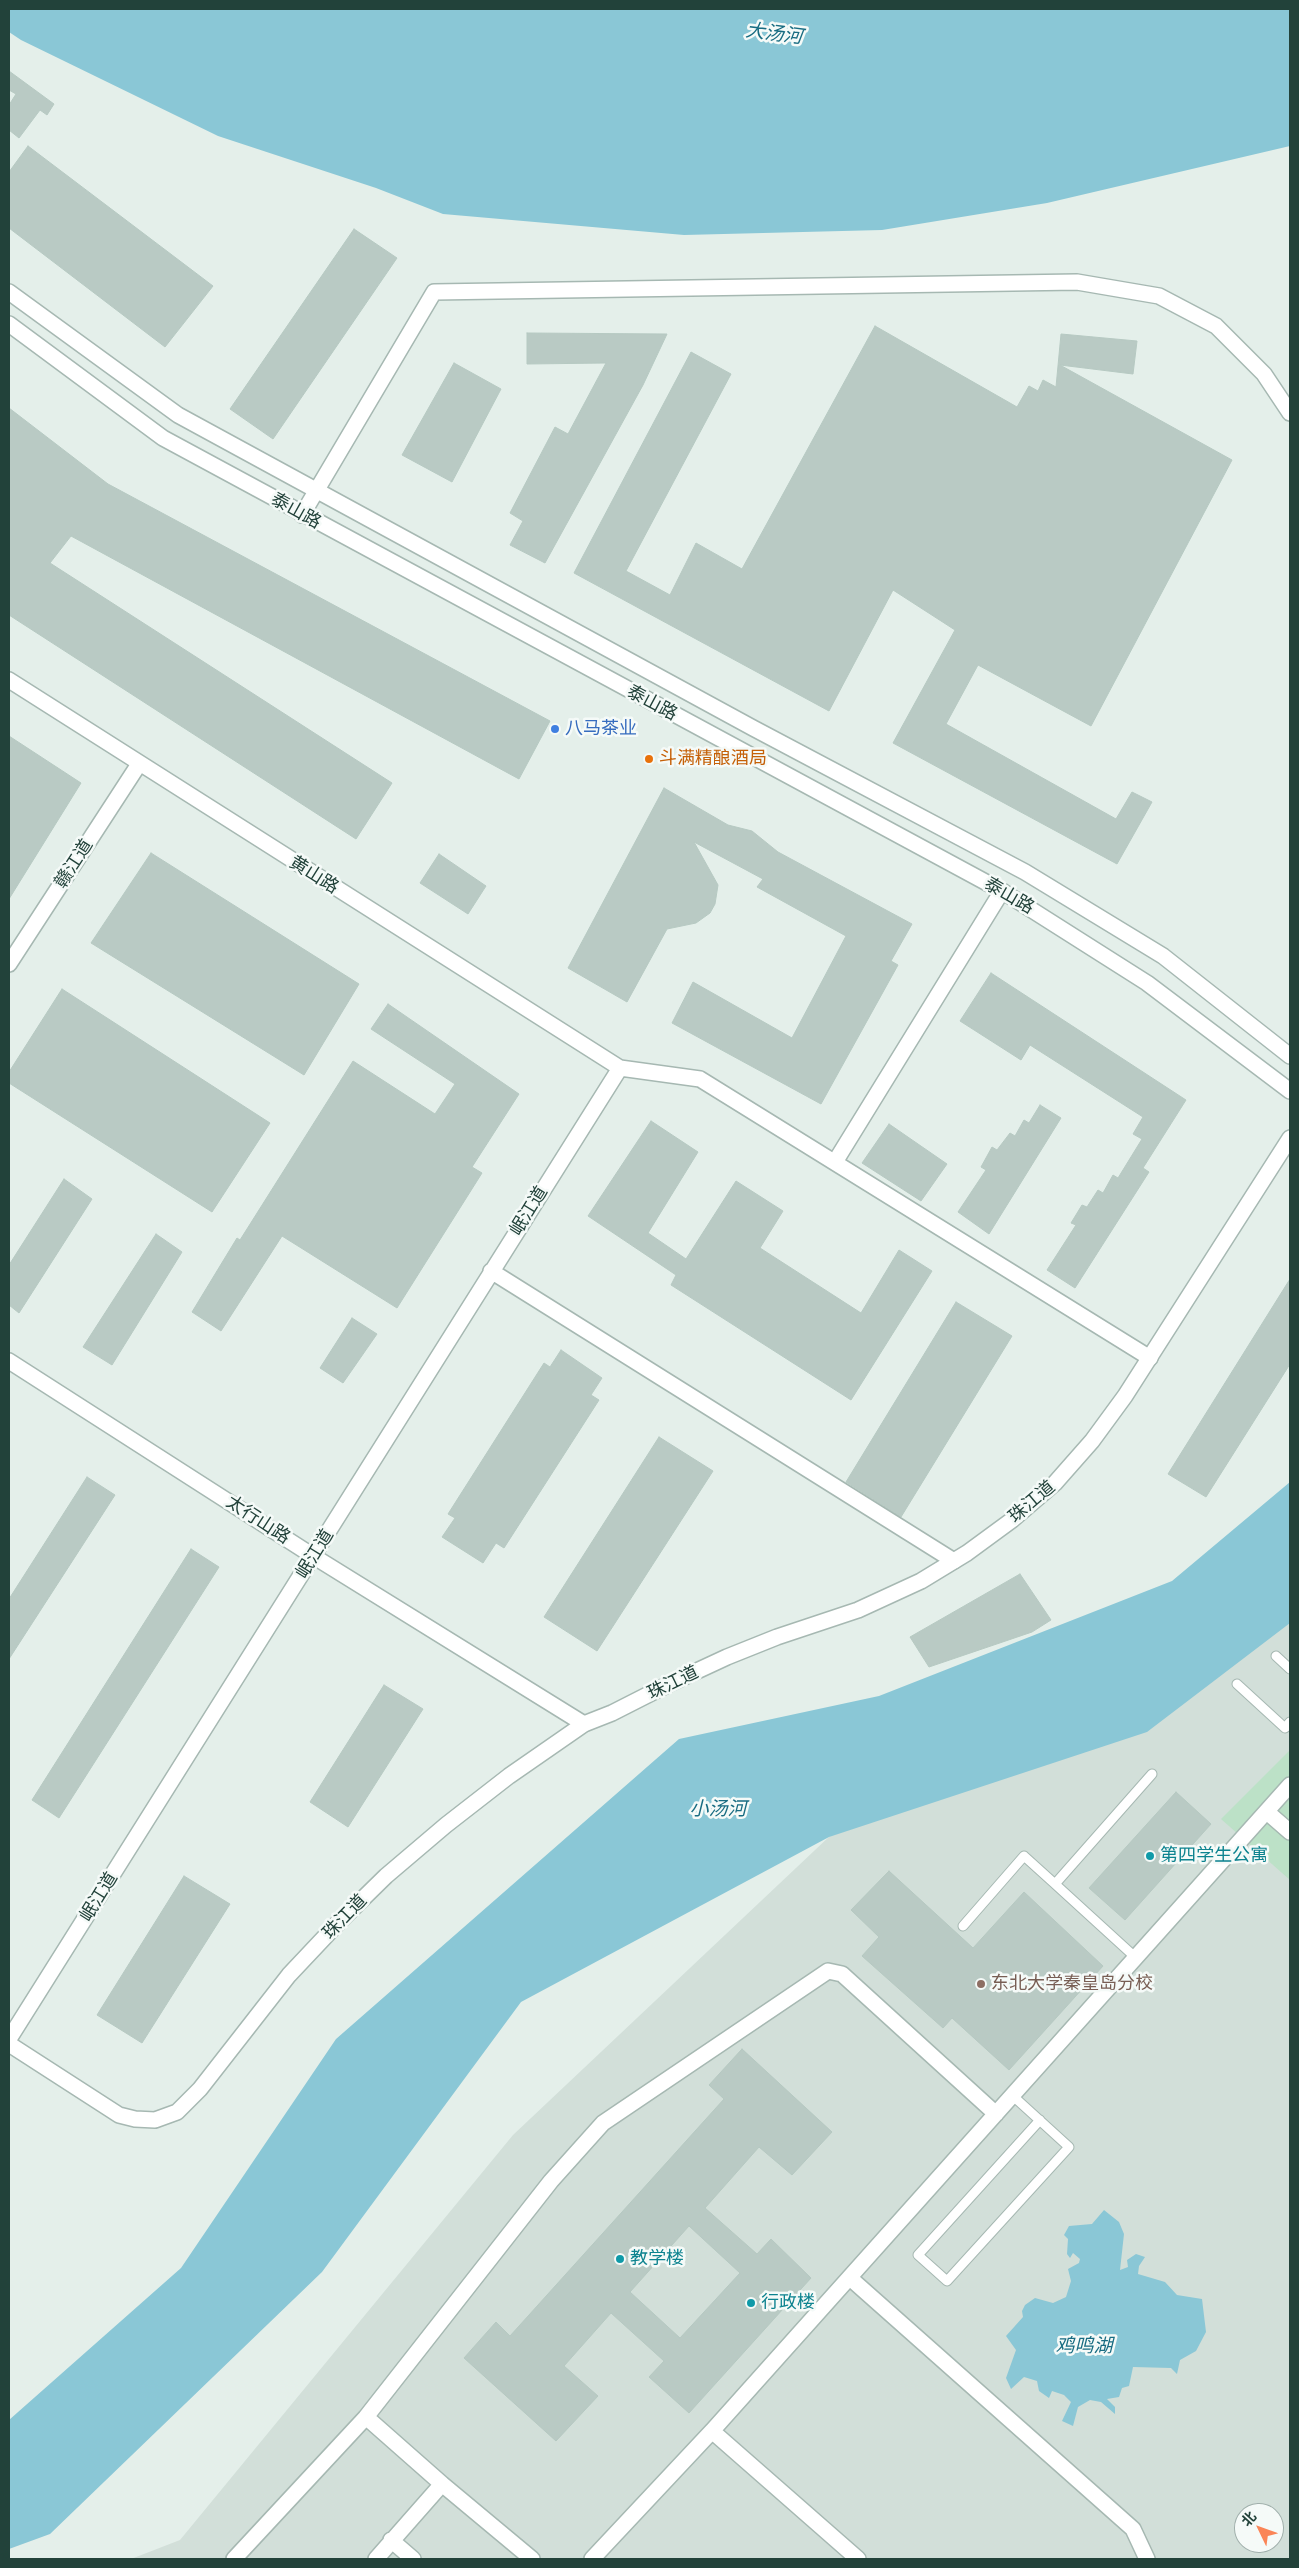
<!DOCTYPE html>
<meta charset="utf-8">
<style>
body{margin:0}
#map{position:relative;width:1299px;height:2568px;overflow:hidden;background:#e4efea;font-family:Montserrat,"Noto Sans SC",sans-serif}
canvas{display:block}
.frame{position:absolute;inset:0;border:10px solid #22423a;pointer-events:none}
.north{position:absolute;left:1234px;top:2503px;width:50px;height:50px;box-sizing:border-box;background:#f5faf8;border:1px solid #a1b0ac;border-radius:50%;rotate:312deg;font-size:14px;font-weight:700;line-height:20px;text-align:center;color:#22423a}
.north::after{content:'';display:block;margin:auto;width:18px;height:22px;background:#fa8557;clip-path:polygon(50% 0,100% 100%,50% 72%,0 100%)}
</style>
<div id="map">
<canvas width="1299" height="2568"></canvas>
<div class="frame"></div>
<div class="north">北</div>
</div>
<script>
const ctx = document.querySelector('canvas').getContext('2d');
ctx.lineJoin = 'round';
function paint(path, color) {
  ctx.fillStyle = color;
  ctx.fill(path, 'evenodd');
}
function poly(rows) {
  const path = new Path2D();
  for (const r of rows) {
    path.moveTo(r[0], r[1]);
    for (let i = 2; i < r.length; i += 2) path.lineTo(r[i], r[i + 1]);
  }
  return path;
}
function stroke(path, color, width, dash) {
  ctx.strokeStyle = color;
  ctx.lineWidth = width;
  ctx.lineCap = dash ? 'butt' : 'round';
  ctx.setLineDash(dash || []);
  ctx.stroke(path);
}
function label(font, color, halo, rows, align = 'center') {
  ctx.font = font + ' Montserrat,"Noto Sans SC",sans-serif';
  ctx.lineWidth = 5;
  ctx.setLineDash([]);
  ctx.textBaseline = 'middle';
  ctx.strokeStyle = halo;
  ctx.fillStyle = color;
  for (const [text, x, y, turn = 0] of rows) {
    ctx.save();
    ctx.translate(x, y);
    ctx.rotate((+turn || 0) * Math.PI / 180);
    ctx.textAlign = isNaN(turn) ? turn : align;
    if (halo) ctx.strokeText(text, 0, 0);
    ctx.fillText(text, 0, 0);
    ctx.restore();
  }
}
paint(poly([
 [1290,1613,1290,2559,131,2559,180,2540,513,2135,832,1834],
 [1244,2513,1274,2513,1274,2543,1244,2543]
]), '#d2dfd9');
paint(poly([
 [1290,1750,1290,1880,1221,1819]
]), '#bce1c7');
paint(poly([
 [9,9,1290,9,1290,146,1047,203,882,230,684,235,443,214,376,188,218,136,21,40,9,32],
 [1290,1482,1290,1623,1147,1732,829,1837,521,2002,322,2272,50,2534,9,2549,9,2420,181,2268,336,2039,679,1739,879,1696,1172,1581],
 [1104,2210,1119,2222,1124,2234,1120,2270,1128,2267,1127,2260,1136,2254,1145,2257,1139,2266,1138,2274,1165,2282,1177,2295,1202,2299,1206,2332,1196,2351,1180,2360,1177,2374,1171,2368,1133,2367,1129,2386,1122,2388,1119,2397,1107,2399,1115,2407,1115,2414,1101,2402,1090,2400,1078,2407,1073,2426,1062,2421,1071,2402,1064,2395,1052,2391,1049,2398,1039,2391,1037,2381,1024,2377,1011,2389,1006,2378,1016,2350,1006,2336,1023,2317,1022,2311,1025,2305,1035,2298,1053,2303,1066,2297,1071,2281,1068,2269,1079,2263,1080,2259,1073,2253,1070,2258,1067,2254,1068,2239,1064,2235,1069,2226,1092,2224]
]), '#8ac7d6');
const building = poly([
 [9,71,54,104,47,115,40,110,19,138,9,130,9,105,16,94,9,90,9,71],
 [28,146,213,286,165,347,9,228,9,172,28,146],
 [354,229,397,258,273,439,230,409,354,229],
 [875,326,1017,407,1029,386,1038,391,1043,380,1056,387,1061,334,1137,341,1133,374,1060,365,1232,460,1091,726,978,665,946,724,1116,819,1132,792,1152,802,1117,864,893,743,955,630,893,590,829,711,574,573,691,352,731,374,626,571,670,595,696,543,742,569,875,326],
 [527,333,667,334,643,385,545,563,510,545,523,521,510,513,555,427,568,434,606,363,527,364,527,333],
 [454,363,501,389,452,482,402,455,454,363],
 [9,408,108,484,550,721,519,779,71,536,50,563,392,783,356,839,9,615,9,408],
 [9,736,81,783,9,899,9,736],
 [664,788,728,825,752,831,778,852,912,924,891,961,898,965,821,1104,672,1023,693,982,792,1038,846,936,757,887,763,879,694,842,718,885,715,904,710,913,696,923,667,929,627,1002,568,968,664,788],
 [151,853,359,984,304,1075,91,943,151,853],
 [439,854,486,886,468,914,420,883,439,854],
 [991,973,1186,1100,1143,1168,1149,1172,1075,1288,1047,1270,1076,1225,1071,1223,1082,1205,1087,1207,1098,1190,1103,1193,1113,1175,1118,1178,1142,1139,1133,1134,1143,1117,1030,1045,1021,1060,960,1021,991,973],
 [62,989,270,1123,212,1212,9,1083,9,1072,62,989],
 [388,1004,519,1094,472,1167,482,1173,397,1308,282,1236,221,1331,192,1312,237,1238,240,1240,353,1061,435,1114,455,1084,371,1029,388,1004],
 [1040,1105,1061,1118,989,1234,958,1212,986,1170,981,1167,992,1147,997,1150,1010,1133,1015,1136,1024,1120,1029,1123,1040,1105],
 [651,1121,698,1152,648,1233,686,1259,736,1181,783,1211,760,1248,861,1313,899,1250,932,1271,851,1400,671,1285,676,1275,588,1216,651,1121],
 [889,1124,947,1164,921,1201,862,1163,889,1124],
 [64,1179,92,1199,19,1313,9,1305,9,1265,64,1179],
 [156,1234,182,1252,112,1365,83,1347,156,1234],
 [1290,1279,1290,1364,1206,1497,1168,1474,1290,1279],
 [956,1302,1012,1336,901,1517,846,1482,956,1302],
 [352,1318,377,1334,343,1383,320,1368,352,1318],
 [561,1350,602,1378,591,1395,599,1400,504,1548,496,1543,483,1563,442,1537,455,1518,448,1514,544,1363,550,1367,561,1350],
 [659,1437,713,1471,597,1651,544,1617,659,1437],
 [87,1477,115,1495,9,1659,9,1599,87,1477],
 [191,1549,219,1567,59,1818,32,1800,191,1549],
 [1020,1574,1051,1620,1032,1632,929,1667,910,1637,1020,1574],
 [384,1685,423,1709,348,1827,310,1802,384,1685],
 [1176,1792,1211,1824,1125,1920,1089,1888,1176,1792],
 [889,1871,973,1948,1024,1892,1103,1966,1009,2070,952,2018,943,2028,862,1956,879,1937,851,1910,889,1871],
 [184,1876,230,1904,142,2043,97,2015,184,1876],
 [742,2049,832,2132,792,2175,759,2147,705,2208,757,2254,771,2239,811,2278,689,2413,649,2377,664,2361,611,2313,564,2366,598,2396,556,2441,464,2358,496,2322,510,2336,724,2099,709,2085,742,2049],
 [689,2226,740,2273,680,2338,630,2292,689,2226]
]);
paint(building, '#b9cac4');
stroke(building, '#b6c9c2', 1);
const service = poly([
 [1276,1656,1290,1669],
 [1237,1684,1285,1728,1290,1722],
 [963,1926,1024,1856,1055,1884],
 [1135,1957,1055,1884,1152,1774],
 [1013,2096,1069,2147,947,2281,918,2255,1040,2120]
]);
const minor = poly([
 [302,515,434,292,1077,282,1159,296,1216,326,1264,374,1290,413],
 [9,680,620,1068,700,1079,1150,1358],
 [9,964,139,764],
 [835,1162,1002,891],
 [491,1271,954,1561],
 [9,1361,313,1556,584,1724],
 [1267,1812,1290,1832],
 [9,2039,620,1068],
 [850,2278,1133,2529,1147,2559],
 [712,2431,858,2559],
 [442,2484,366,2417,551,2181,603,2123,828,1971,842,1974,996,2114],
 [391,2540,413,2559],
 [234,2559,366,2417],
 [376,2559,442,2484,532,2559],
 [592,2559,712,2431,1290,1785]
]);
const tertiary = poly([
 [9,292,178,415,753,728,1025,872,1163,956,1290,1056],
 [9,324,163,438,1002,891,1147,983,1290,1091],
 [9,2044,119,2115,135,2119,155,2120,177,2112,200,2089,289,1975,338,1923,386,1876,446,1825,509,1776,584,1724,612,1713,671,1683,727,1657,777,1637,858,1610,921,1581,967,1553,1012,1520,1055,1483,1092,1441,1125,1396,1290,1138]
]);
stroke(service, '#a6b8b2', 11);
stroke(minor, '#a6b8b2', 18);
stroke(tertiary, '#a6b8b2', 18);
stroke(service, '#fff', 9);
stroke(minor, '#fff', 15);
stroke(tertiary, '#fff', 15);
for (const [x, y, r, color] of [
 [555,729,5,"#3f7fe0"],
 [649,759,5,"#e8710a"],
 [1150,1856,5,"#0f9aa8"],
 [981,1984,5,"#8d6e63"],
 [620,2259,5,"#0f9aa8"],
 [751,2303,5,"#0f9aa8"]
]) {
  const dot = new Path2D();
  dot.arc(x, y, r, 0, 2 * Math.PI);
  ctx.fillStyle = color;
  ctx.fill(dot);
  stroke(dot, '#f5faf8', 2);
}
label('18px', '#22423a', '#f5faf8', [
 ["泰山路",296,511,29],
 ["泰山路",652,703,28],
 ["赣江道",74,864,-57],
 ["黄山路",314,875,32],
 ["泰山路",1009,896,30],
 ["岷江道",529,1211,-58],
 ["珠江道",1032,1502,-40],
 ["太行山路",258,1520,33],
 ["岷江道",315,1554,-58],
 ["珠江道",673,1683,-26],
 ["岷江道",99,1897,-58],
 ["珠江道",345,1917,-46]
]);
label('18px', '#366cbe', '#f5faf8', [
 ["八马茶业",565,729]
], 'left');
label('18px', '#c56008', '#f5faf8', [
 ["斗满精酿酒局",659,759]
], 'left');
label('18px', '#0d838f', '#f5faf8', [
 ["第四学生公寓",1160,1856],
 ["教学楼",630,2259],
 ["行政楼",761,2303]
], 'left');
label('18px', '#785e54', '#f5faf8', [
 ["东北大学秦皇岛分校",991,1984]
], 'left');
label('italic 19px', '#186c82', '#f5faf8', [
 ["大汤河",774,34,7],
 ["小汤河",718,1809],
 ["鸡鸣湖",1084,2346]
]);
</script>
